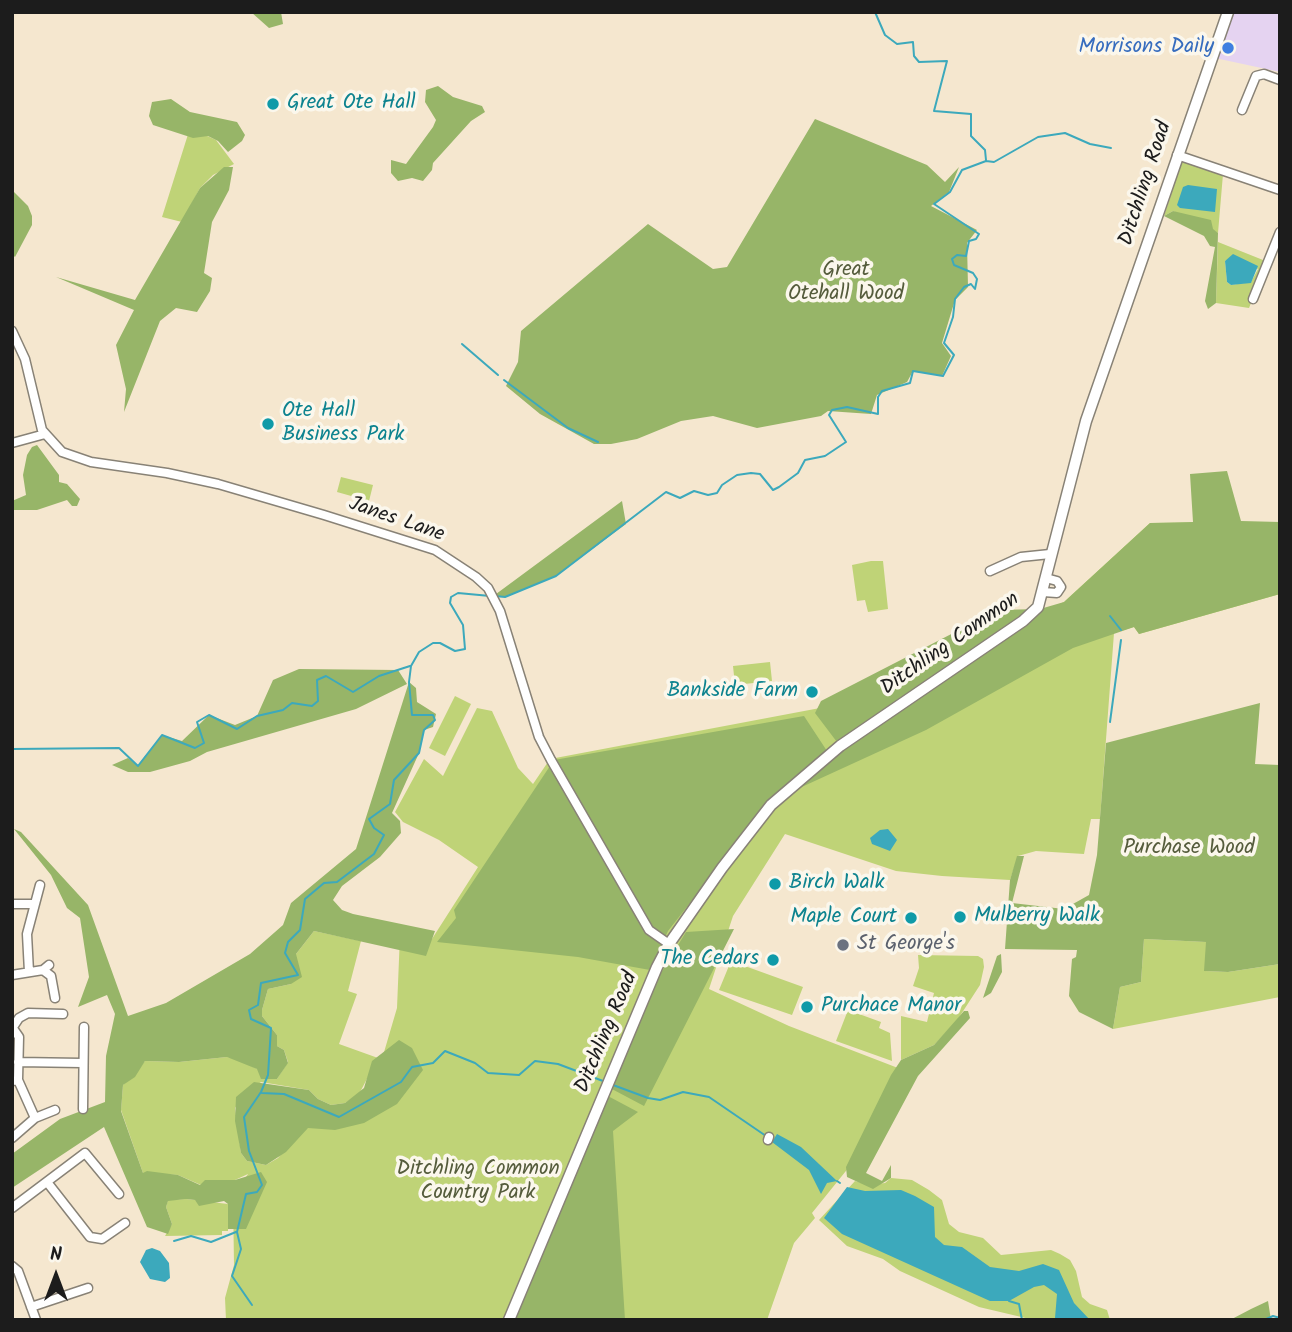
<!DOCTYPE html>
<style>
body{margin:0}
#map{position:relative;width:1292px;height:1332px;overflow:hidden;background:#f5e7cf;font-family:Kalam,sans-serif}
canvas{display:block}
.frame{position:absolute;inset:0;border:14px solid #1c1c1c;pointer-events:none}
.north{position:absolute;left:21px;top:1241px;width:70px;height:70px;-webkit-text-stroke:5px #fbf7ec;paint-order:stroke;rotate:0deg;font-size:19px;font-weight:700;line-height:28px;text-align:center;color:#1c1c1c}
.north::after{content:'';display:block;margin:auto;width:24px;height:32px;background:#1c1c1c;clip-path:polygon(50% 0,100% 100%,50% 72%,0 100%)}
</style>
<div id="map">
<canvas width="1292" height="1332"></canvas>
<div class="frame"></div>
<div class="north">N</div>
</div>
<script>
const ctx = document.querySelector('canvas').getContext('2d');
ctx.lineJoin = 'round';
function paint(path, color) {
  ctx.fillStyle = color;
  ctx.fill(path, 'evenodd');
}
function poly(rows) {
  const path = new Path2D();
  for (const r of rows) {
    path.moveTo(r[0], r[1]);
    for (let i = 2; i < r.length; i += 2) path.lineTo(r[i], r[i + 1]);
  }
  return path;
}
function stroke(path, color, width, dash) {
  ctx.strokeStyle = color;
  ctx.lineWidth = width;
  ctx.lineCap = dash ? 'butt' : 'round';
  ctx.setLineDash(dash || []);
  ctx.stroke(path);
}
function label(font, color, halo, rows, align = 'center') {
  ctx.font = font + ' Kalam,sans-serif';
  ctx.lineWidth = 7;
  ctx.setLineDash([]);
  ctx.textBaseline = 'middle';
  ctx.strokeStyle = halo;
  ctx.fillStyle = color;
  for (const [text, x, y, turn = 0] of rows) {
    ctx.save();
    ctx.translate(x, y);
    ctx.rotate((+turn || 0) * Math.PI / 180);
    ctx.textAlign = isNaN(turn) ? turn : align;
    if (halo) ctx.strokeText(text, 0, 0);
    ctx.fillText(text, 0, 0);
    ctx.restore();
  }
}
paint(poly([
 [1233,12,1280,12,1280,72,1215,58]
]), '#e5d3f1');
paint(poly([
 [190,128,216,140,234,164,213,175,200,188,182,222,162,217],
 [1183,158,1223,174,1218,233,1173,211,1164,216],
 [1218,242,1268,262,1249,308,1216,303],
 [1230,258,1258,269,1251,282,1231,285,1227,282,1225,261],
 [341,477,373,485,369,501,337,492],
 [1280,522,1280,594,1139,634,1134,627,1114,633,1100,819,1091,819,1084,854,1036,851,1018,856,1010,880,942,876,896,871,785,834,733,916,709,989,789,1026,898,1068,858,1156,812,1213,815,1218,794,1243,767,1320,226,1320,225,1298,234,1265,233,1196,248,1174,235,1180,206,1180,201,1185,178,1175,143,1173,121,1110,123,1085,145,1061,179,1062,227,1057,236,1058,277,1079,288,1062,284,1050,277,1046,277,1035,262,1016,262,1010,268,989,291,984,296,954,314,931,361,941,348,991,357,994,339,1044,378,1058,359,1094,345,1103,331,1105,318,1099,309,1090,261,1082,246,1092,235,1108,241,1153,247,1161,266,1165,278,1158,306,1126,342,1108,393,1074,382,1059,397,1008,400,935,430,942,478,867,439,840,403,822,395,812,424,759,443,776,477,708,492,711,518,768,533,784,550,759,820,708,1064,602,1150,523],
 [871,561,883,561,888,609,868,612,865,600,857,601,852,565],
 [770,662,772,681,735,685,733,666],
 [455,696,471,704,445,756,429,748],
 [1144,939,1207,942,1205,971,1228,972,1280,964,1280,997,1113,1029,1120,987,1141,982],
 [918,955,978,956,983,959,984,967,980,985,956,1022,934,1045,901,1060,901,1016,927,1022,934,993,913,986,919,968],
 [731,961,803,987,792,1015,719,990],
 [848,1010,881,1022,879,1028,890,1033,892,1061,836,1041],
 [891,1178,912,1180,929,1190,942,1200,949,1224,959,1232,983,1238,1001,1255,1051,1250,1060,1254,1070,1260,1076,1271,1082,1297,1090,1304,1107,1310,1110,1320,1034,1320,979,1307,900,1271,883,1259,847,1246,819,1220,855,1181,868,1185,885,1183],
 [186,1199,228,1204,228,1231,222,1231,222,1235,165,1236,172,1224,166,1207,168,1200]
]), '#bfd377');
paint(poly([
 [251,12,281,12,283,24,269,28],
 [438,86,453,97,482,106,485,112,471,121,433,163,432,170,423,181,412,178,398,181,391,173,391,160,406,164,433,127,436,120,425,102,426,90],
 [171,99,190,112,237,122,245,135,242,141,228,152,218,141,208,136,193,138,153,125,149,116,152,102],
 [815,119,927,165,945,182,959,167,949,192,931,206,977,230,967,243,968,287,955,300,942,343,951,356,942,376,913,371,907,382,877,395,871,414,828,411,821,416,757,428,713,416,681,421,637,439,611,444,594,444,540,414,506,386,518,362,521,331,648,224,713,269,727,267],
 [224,167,233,167,229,190,212,222,204,273,212,278,210,291,197,312,176,308,160,321,124,412,126,389,116,345,134,310,56,277,135,300,200,188],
 [12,190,28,206,32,216,32,225,15,257,12,254],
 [1173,211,1211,220,1213,229,1218,233,1216,303,1208,309,1205,301,1215,247,1210,246,1204,236,1164,216],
 [37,445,59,475,59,482,67,484,80,499,77,506,72,506,67,500,37,510,12,510,12,501,26,495,23,475,27,455,32,447],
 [1227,471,1241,521,1280,522,1280,594,1139,634,1134,627,1073,648,926,730,782,796,840,746,815,713,821,701,998,610,1040,609,1064,602,1150,523,1193,522,1190,474],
 [622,501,626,524,556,576,505,597,492,597],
 [299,669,398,670,407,684,356,709,207,752,190,761,150,772,128,772,112,765,128,758,138,765,162,735,182,741,209,715,235,725,257,716,273,680],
 [409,682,416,688,417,702,436,714,433,727,424,730,419,753,392,813,400,821,401,833,380,857,342,886,333,900,342,910,353,914,435,931,426,956,314,931,296,954,302,977,291,984,268,989,262,1010,262,1016,277,1035,277,1046,284,1050,288,1063,277,1079,261,1079,257,1069,227,1057,179,1062,145,1061,135,1077,123,1085,121,1111,143,1173,147,1171,178,1175,200,1185,205,1180,235,1180,261,1172,267,1182,246,1229,228,1229,228,1204,224,1201,199,1206,195,1200,186,1199,168,1201,166,1207,172,1224,168,1234,147,1227,104,1127,12,1188,12,1154,60,1119,105,1102,106,1056,115,1014,107,995,78,1007,89,977,80,918,67,908,51,875,14,829,21,832,88,905,128,1016,166,1003,250,954,283,925,291,903,356,849],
 [1260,703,1255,764,1280,765,1280,964,1228,972,1204,971,1206,942,1144,939,1141,982,1120,987,1113,1029,1079,1012,1069,996,1072,959,1076,957,1077,950,1005,949,1010,880,1017,856,1024,856,1012,903,1064,909,1089,895,1097,855,1106,743],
 [804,716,827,751,750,826,668,931,650,970,578,957,437,942,456,918,454,910,554,760],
 [734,929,644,1106,610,1088,661,973,686,932],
 [1001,954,1002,972,991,993,983,998,997,956],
 [964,1011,968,1011,970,1018,918,1076,866,1173,882,1181,891,1165,891,1178,873,1189,847,1177,846,1167,891,1075,901,1060,934,1045],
 [399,1040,412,1048,423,1070,397,1104,364,1123,335,1130,308,1128,286,1152,266,1165,247,1161,241,1153,235,1121,236,1097,254,1082,309,1090,318,1099,331,1105,345,1103,364,1088,372,1061],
 [606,1095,638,1112,613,1131,625,1320,514,1320],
 [1268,1301,1271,1320,1230,1320,1251,1309]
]), '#97b568');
paint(poly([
 [1188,185,1217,189,1215,212,1180,208,1177,205,1183,187],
 [1233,254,1258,266,1251,283,1231,285,1227,282,1225,261],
 [888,829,897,840,890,851,872,844,870,838,880,830],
 [777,1134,801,1147,837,1181,827,1183,821,1194,809,1170,772,1142],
 [847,1187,865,1191,901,1190,915,1196,934,1207,935,1237,944,1245,962,1247,990,1267,1019,1271,1043,1264,1059,1270,1074,1303,1090,1320,1055,1318,1057,1294,1044,1285,1034,1287,1009,1301,990,1301,842,1234,824,1218],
 [152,1248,160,1251,169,1263,170,1278,165,1282,150,1279,140,1262,146,1250]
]), '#3ca9bc');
stroke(poly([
 [875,12,885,35,897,44,913,42,914,56,919,62,947,61,934,111,971,114,971,136,985,150,986,160],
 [462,344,498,375],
 [504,380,568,428,598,442],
 [495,596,505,597,556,576,666,492,680,498,694,491,708,495,717,493,722,485,737,475,751,473,760,474,773,490,779,487,798,473,805,460,825,456,846,442,829,415,832,410,847,407,878,414,878,397,882,391,910,383,913,371,943,376,954,355,944,343,953,317,955,299,964,287,971,284,975,289,977,279,973,273,954,265,952,259,957,255,966,256,969,241,976,239,979,234,934,204,950,192,962,170,986,161,994,162,1038,137,1065,133,1090,144,1111,148],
 [1110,616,1121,630],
 [1110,722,1121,640],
 [12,749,119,748,138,766,162,735,195,748,204,743,197,722,209,715,237,729,257,716,283,710,292,703,312,706,318,701,317,680,326,676,353,692,379,676,410,666],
 [613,1085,648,1098,660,1100,683,1092,709,1097,766,1136],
 [262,1093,284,1094,339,1117,401,1082,412,1067,433,1063,445,1051,475,1063,488,1073,519,1075,535,1061,558,1064,603,1081],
 [837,1181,840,1183],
 [174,1241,191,1236,211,1242,236,1232],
 [1009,1301,1019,1304,1022,1320],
 [252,1305,232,1276,241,1249,237,1232,246,1194,257,1192,262,1185,249,1151,244,1117,261,1092,268,1075,271,1028,251,1019,249,1010,258,1005,261,983,298,975,285,953,288,942,300,930,305,899,324,883,337,882,374,854,384,835,374,828,369,819,390,804,394,780,419,753,424,730,435,720,433,715,412,715,409,682,411,666,419,652,433,643,440,643,455,651,465,649,463,625,450,603,451,597,458,593,490,596],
 [1264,1320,1273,1316,1280,1318]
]), '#3ca9bc', 2);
const minor = poly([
 [1242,110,1256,76,1264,74,1280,80],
 [1177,155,1280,190],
 [1253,299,1280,232],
 [12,331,25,359,42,430,62,452,91,462,167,473,218,484,324,515,435,550,476,577,488,588,500,611,539,737,551,760,649,930,669,944],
 [12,443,45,434],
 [990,571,1021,557,1050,554],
 [1043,592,1057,593,1061,587,1057,581,1046,578],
 [12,904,33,904],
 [43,970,51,976,55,998],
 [29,972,27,934,40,885],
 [12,975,43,970,49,965],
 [12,1027,19,1037,18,1080,12,1081],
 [13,1027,19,1018,28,1013,63,1014],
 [18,1062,82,1063],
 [18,1080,35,1118],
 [83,1109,84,1027],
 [12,1138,35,1118,55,1110],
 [768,1140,769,1137],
 [47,1182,90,1237,102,1239,125,1223],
 [12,1208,85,1153,119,1194],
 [12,1266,18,1271,36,1320],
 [31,1307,88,1288]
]);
const major = poly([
 [509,1320,657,967,669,944,722,868,771,805,840,746,1023,621,1038,607,1086,421,1228,12]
]);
stroke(minor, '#888276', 11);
stroke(major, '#888276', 13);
stroke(minor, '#fff', 8);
stroke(major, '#fff', 10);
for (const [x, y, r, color] of [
 [1228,48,7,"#3f7fe0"],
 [273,104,7,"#0f9aa8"],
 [268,424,7,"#0f9aa8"],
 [812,692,7,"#0f9aa8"],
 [775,884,7,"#0f9aa8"],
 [960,917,7,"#0f9aa8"],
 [911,918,7,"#0f9aa8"],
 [843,945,7,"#6b7280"],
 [773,960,7,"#0f9aa8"],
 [807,1007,7,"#0f9aa8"]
]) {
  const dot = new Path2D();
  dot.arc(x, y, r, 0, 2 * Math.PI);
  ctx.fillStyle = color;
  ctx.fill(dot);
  stroke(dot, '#fbf7ec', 2.5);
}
label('21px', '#366cbe', '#fbf7ec', [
 ["Morrisons Daily",1214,48]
], 'right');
label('21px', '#0d838f', '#fbf7ec', [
 ["Great Ote Hall",287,104],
 ["Ote Hall",282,412],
 ["Business Park",282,436],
 ["Bankside Farm",798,692,"right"],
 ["Birch Walk",789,884],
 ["Mulberry Walk",974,917],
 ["Maple Court",897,918,"right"],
 ["The Cedars",759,960,"right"],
 ["Purchace Manor",821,1007]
], 'left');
label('21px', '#1c1c1c', '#fbf7ec', [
 ["Ditchling Road",1147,184,-72],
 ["Janes Lane",396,521,19],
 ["Ditchling Common",951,645,-35],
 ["Ditchling Road",608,1033,-67]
]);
label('21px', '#555c3c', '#fbf7ec', [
 ["Great",846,271],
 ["Otehall Wood",846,295],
 ["Purchase Wood",1189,849],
 ["Ditchling Common",478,1170],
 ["Country Park",478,1194]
]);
label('21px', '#5b616d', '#fbf7ec', [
 ["St George's",857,945]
], 'left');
</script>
